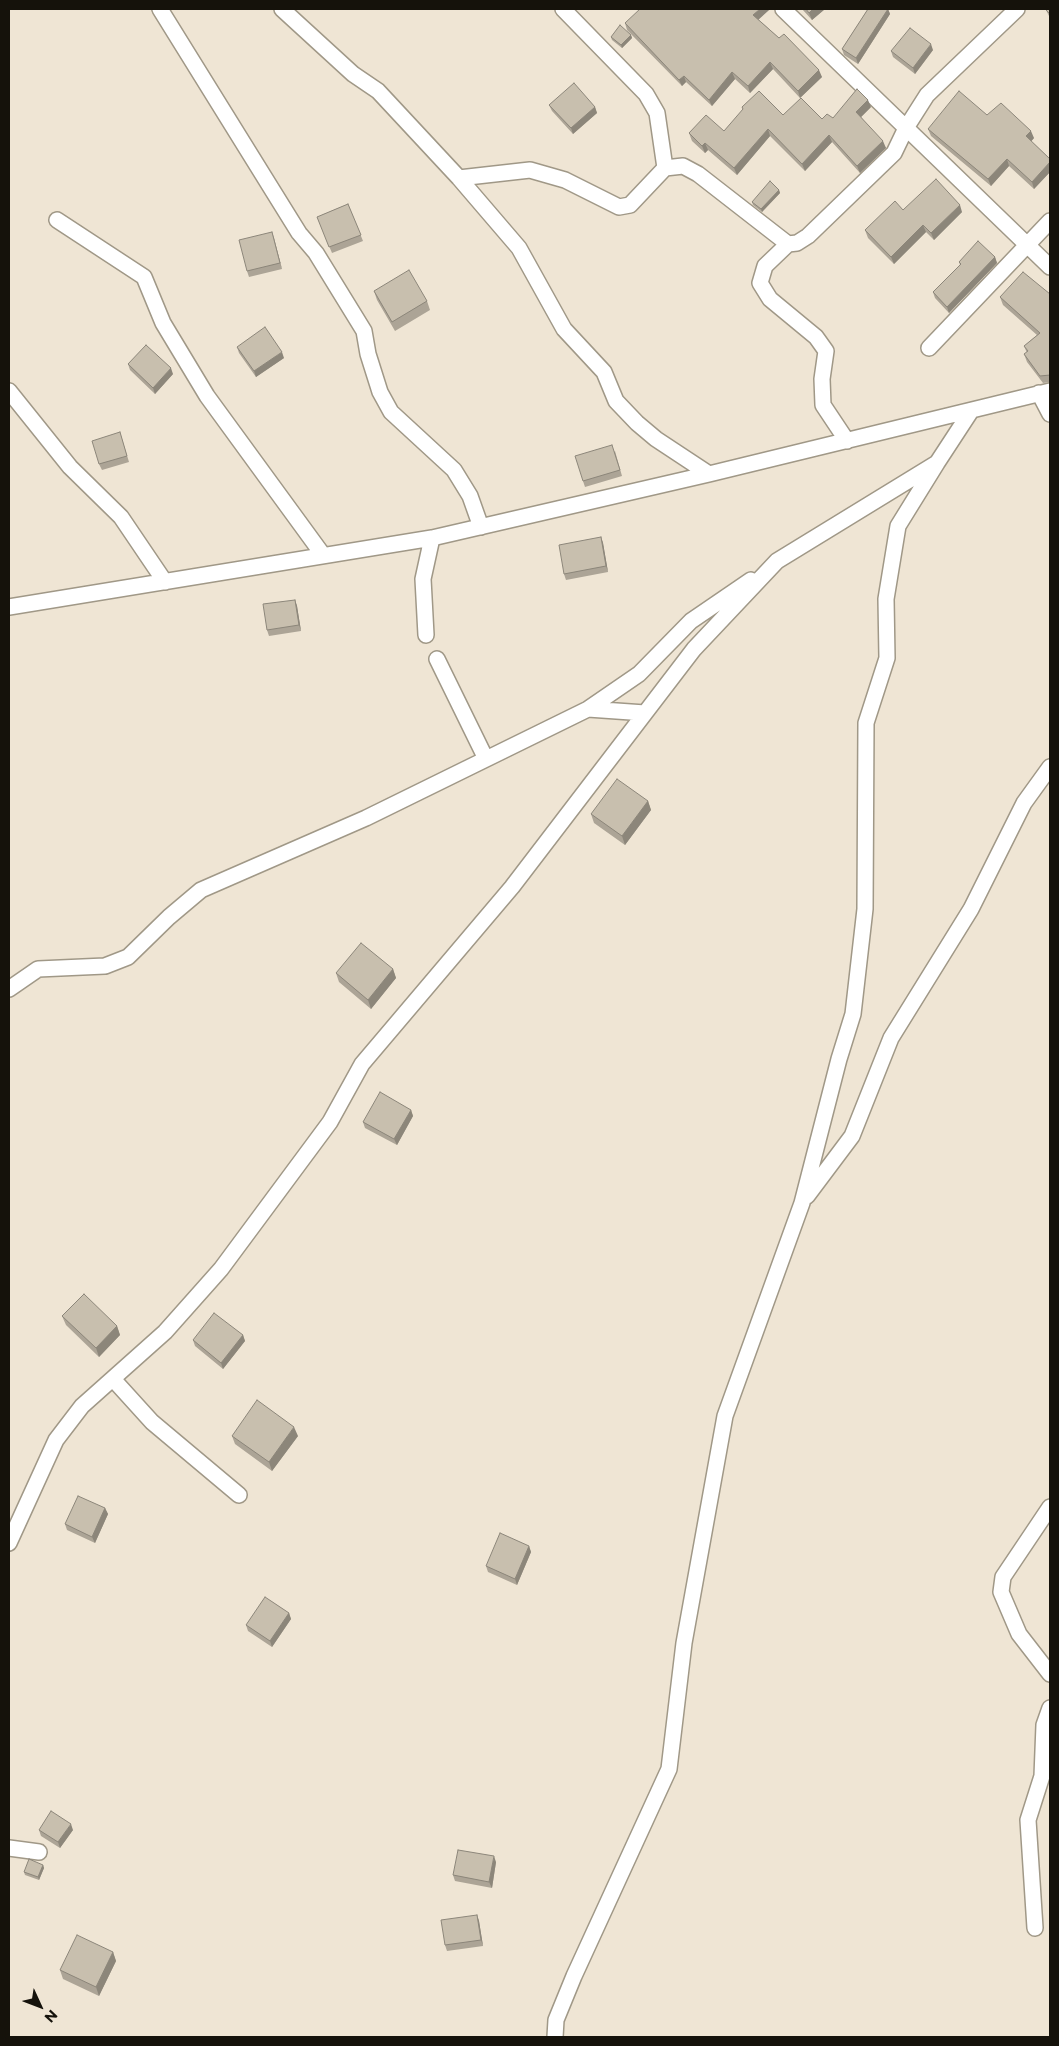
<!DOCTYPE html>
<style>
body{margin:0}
#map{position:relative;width:1059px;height:2046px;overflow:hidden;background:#efe5d4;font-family:Montserrat,sans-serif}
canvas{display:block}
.frame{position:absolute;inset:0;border:10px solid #15120b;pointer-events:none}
.north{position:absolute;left:15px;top:1981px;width:50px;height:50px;-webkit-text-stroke:4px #efe5d4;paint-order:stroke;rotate:133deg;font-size:14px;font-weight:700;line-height:20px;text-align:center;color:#15120b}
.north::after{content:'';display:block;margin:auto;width:18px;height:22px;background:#15120b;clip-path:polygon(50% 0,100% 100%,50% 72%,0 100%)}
</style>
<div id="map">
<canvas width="1059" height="2046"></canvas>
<div class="frame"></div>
<div class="north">N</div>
</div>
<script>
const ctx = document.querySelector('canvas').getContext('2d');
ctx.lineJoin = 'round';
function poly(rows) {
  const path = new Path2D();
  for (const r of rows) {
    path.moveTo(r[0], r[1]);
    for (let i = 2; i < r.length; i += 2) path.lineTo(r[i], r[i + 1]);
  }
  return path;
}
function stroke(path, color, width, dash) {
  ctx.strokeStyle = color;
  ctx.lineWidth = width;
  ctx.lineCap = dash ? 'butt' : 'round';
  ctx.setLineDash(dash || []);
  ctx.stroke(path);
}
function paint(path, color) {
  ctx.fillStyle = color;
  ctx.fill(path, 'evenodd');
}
const street = poly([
 [160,9,299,233,316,253,364,331,368,354,380,392,391,412,454,470,470,496,481,527],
 [282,9,353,74,378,91,459,178,519,248,564,329,604,372,616,401,637,423,656,439,709,474],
 [563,9,646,94,657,113,665,168],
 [783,9,1050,267],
 [459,178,530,170,565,180,619,207,630,205,665,168,683,166,698,174,788,244,797,243,808,236,894,153,906,128,927,95,1017,9],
 [57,220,144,277,163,323,207,396,323,555],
 [788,244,765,266,760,283,770,299,816,337,826,351,822,379,823,405,847,441],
 [929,348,1050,221],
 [9,391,70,467,121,517,165,582],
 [1039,393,1050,414],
 [9,607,432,538,709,474,1050,391],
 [426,635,423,579,432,538],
 [437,659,486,759],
 [588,709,645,713],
 [9,989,38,969,105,966,128,957,169,917,201,890,366,818,588,709,639,674,691,621,751,580],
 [807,1196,852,1136,891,1038,971,909,1024,803,1050,767],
 [113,1379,152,1422,239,1495],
 [1050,1507,1003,1577,1001,1592,1019,1634,1050,1674],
 [9,1543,56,1440,82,1406,165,1332,221,1269,330,1122,362,1064,512,887,694,649,777,561,937,463,971,411],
 [9,1848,39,1852],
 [1035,1928,1028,1820,1042,1776,1044,1725,1050,1708],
 [555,2037,556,2020,574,1976,669,1769,684,1643,725,1416,802,1203,839,1059,853,1014,865,909,866,723,887,658,886,599,898,526,937,463]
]);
stroke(street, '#a09887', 18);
stroke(street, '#fff', 15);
paint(poly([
 [802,9,825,9,812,20],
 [868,9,888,9,890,14,858,64,844,55,842,49],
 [1050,9,1050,17,1049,16,1046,10],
 [769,10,758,19,822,77,800,98,773,69,750,93,735,79,712,106,686,82,682,86,627,30,625,23],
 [631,35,632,38,622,48,612,40,611,37],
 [933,50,915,74,893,57,891,51],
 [549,105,595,107,597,113,573,134,552,111],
 [742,107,783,115,822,119,833,118,871,107,861,117,886,148,860,173,832,142,805,171,770,136,737,175,708,150,705,153,692,141,689,133,724,131,743,110],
 [987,115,1034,138,1031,141,1050,159,1050,172,1034,189,1009,166,991,186,931,136,928,129],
 [779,190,780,193,762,212,753,205,752,202],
 [348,204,363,241,332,253,317,217],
 [903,210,962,212,934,240,926,232,894,264,868,238,865,230],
 [272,232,282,269,249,277,247,271],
 [995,257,997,263,949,313,935,298,933,292,960,265,959,262],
 [374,291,427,301,430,310,395,331,377,300],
 [1050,294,1050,382,1043,383,1027,362,1024,354,1027,353,1024,346,1037,335,1003,305,1000,297],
 [237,347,284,358,256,377,239,353],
 [128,364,173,374,155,394,130,370],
 [120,432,129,462,102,470,99,464],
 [615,451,622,476,585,487,583,481],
 [601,537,603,543,608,572,566,580,564,574],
 [295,600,297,606,301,631,269,636,267,630],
 [648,801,651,810,625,845,594,823,591,814],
 [393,969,396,978,371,1009,339,982,336,973],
 [411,1110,413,1116,397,1145,365,1128,363,1122],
 [62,1316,117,1326,120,1335,99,1357,66,1325],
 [243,1335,245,1341,223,1369,195,1346,193,1340],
 [232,1436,298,1436,272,1471,235,1444],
 [105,1508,108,1514,95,1543,67,1530,65,1524],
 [529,1546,531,1552,517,1585,488,1572,486,1566],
 [289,1613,291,1619,272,1647,248,1631,246,1625],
 [39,1830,73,1830,60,1848,41,1836],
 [496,1862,492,1888,455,1881,453,1875],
 [43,1865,44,1868,39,1880,25,1875,24,1872],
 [477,1915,479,1921,483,1946,447,1951,445,1945],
 [113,1952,116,1961,99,1996,63,1979,60,1970]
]), '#aca496');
paint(poly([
 [760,9,769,9,769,10,756,22,753,15],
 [813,9,825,9,812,20,809,13],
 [888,9,890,14,858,64,856,58],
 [631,35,632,38,622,48,621,45],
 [931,44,933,50,915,74,913,68],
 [770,62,773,69,750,93,748,86],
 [819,70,822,77,800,98,798,91],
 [732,72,735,79,712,106,709,100],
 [684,76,686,82,682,86,679,80],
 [868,100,871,107,859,119,856,112],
 [595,107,597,113,573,134,571,128],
 [768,129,770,136,737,175,734,168],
 [1031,131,1034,138,1029,144,1026,136],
 [829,135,832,142,805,171,802,164],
 [883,141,886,148,860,173,857,166],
 [705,143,708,150,705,153,702,146],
 [1007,159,1009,166,991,186,988,179],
 [1050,162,1050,172,1034,189,1032,182],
 [779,190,780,193,762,212,761,209],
 [960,205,962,212,934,240,931,233],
 [923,225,926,232,894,264,891,257],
 [272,232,274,238,282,269,280,263],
 [995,257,997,263,949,313,947,307],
 [282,352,284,358,256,377,254,371],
 [171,368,173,374,155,394,153,388],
 [601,537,603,543,608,572,606,566],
 [295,600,297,606,301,631,299,625],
 [648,801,651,810,625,845,622,836],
 [393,969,396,978,371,1009,368,1000],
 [411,1110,413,1116,397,1145,394,1139],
 [117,1326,120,1335,99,1357,96,1348],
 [243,1335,245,1341,223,1369,221,1363],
 [294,1427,298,1436,272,1471,269,1462],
 [105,1508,108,1514,95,1543,92,1537],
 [529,1546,531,1552,517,1585,515,1579],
 [289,1613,291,1619,272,1647,270,1641],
 [71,1824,73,1830,60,1848,58,1842],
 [494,1856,496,1862,492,1888,489,1882],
 [43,1865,44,1868,39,1880,38,1877],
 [477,1915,479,1921,483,1946,481,1940],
 [113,1952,116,1961,99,1996,96,1987]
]), '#8c867a');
const building = poly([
 [640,9,760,9,753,15,779,38,784,34,819,70,798,91,770,62,748,86,732,72,709,100,684,76,679,80,625,23,640,9],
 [806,9,813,9,809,13,806,9],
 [868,9,888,9,856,58,842,49,868,9],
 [1048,9,1050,9,1050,14,1046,10,1048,9],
 [620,25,631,35,621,45,611,37,620,25],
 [910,28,931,44,913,68,891,51,910,28],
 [574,83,595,107,571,128,549,105,574,83],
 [857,89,868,100,856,112,883,141,857,166,829,135,802,164,768,129,734,168,705,143,702,146,689,133,706,115,724,131,743,109,742,107,759,91,783,115,801,98,822,119,827,114,833,118,857,89],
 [959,91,987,115,1001,103,1031,131,1026,136,1050,159,1050,162,1032,182,1007,159,988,179,928,129,959,91],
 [936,179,960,205,931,233,923,225,891,257,865,230,895,201,903,210,936,179],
 [770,181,779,190,761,209,752,202,770,181],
 [348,204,361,235,329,247,317,217,348,204],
 [272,232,280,263,247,271,239,240,272,232],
 [978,241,995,257,947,307,933,292,961,264,959,262,978,241],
 [409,270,427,301,392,322,374,291,409,270],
 [1023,272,1050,294,1050,375,1040,376,1024,354,1028,351,1024,346,1040,333,1000,297,1023,272],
 [265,327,282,352,254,371,237,347,265,327],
 [146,345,171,368,153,388,128,364,146,345],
 [120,432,127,456,99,464,92,441,120,432],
 [612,445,620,470,583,481,575,456,612,445],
 [601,537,606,566,564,574,559,545,601,537],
 [295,600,299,625,267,630,263,604,295,600],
 [617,779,648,801,622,836,591,814,617,779],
 [361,943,393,969,368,1000,336,973,361,943],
 [380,1092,411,1110,394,1139,363,1122,380,1092],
 [84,1294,117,1326,96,1348,62,1316,84,1294],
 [214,1313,243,1335,221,1363,193,1340,214,1313],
 [257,1400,294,1427,269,1462,232,1436,257,1400],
 [78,1496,105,1508,92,1537,65,1524,78,1496],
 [500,1533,529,1546,515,1579,486,1566,500,1533],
 [265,1597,289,1613,270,1641,246,1625,265,1597],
 [51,1811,71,1824,58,1842,39,1830,51,1811],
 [458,1850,494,1856,489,1882,453,1875,458,1850],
 [29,1859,43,1865,38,1877,24,1872,29,1859],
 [477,1915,481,1940,445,1945,441,1920,477,1915],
 [77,1935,113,1952,96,1987,60,1970,77,1935]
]);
paint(building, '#c8bfae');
stroke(building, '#8c867a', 1);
</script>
